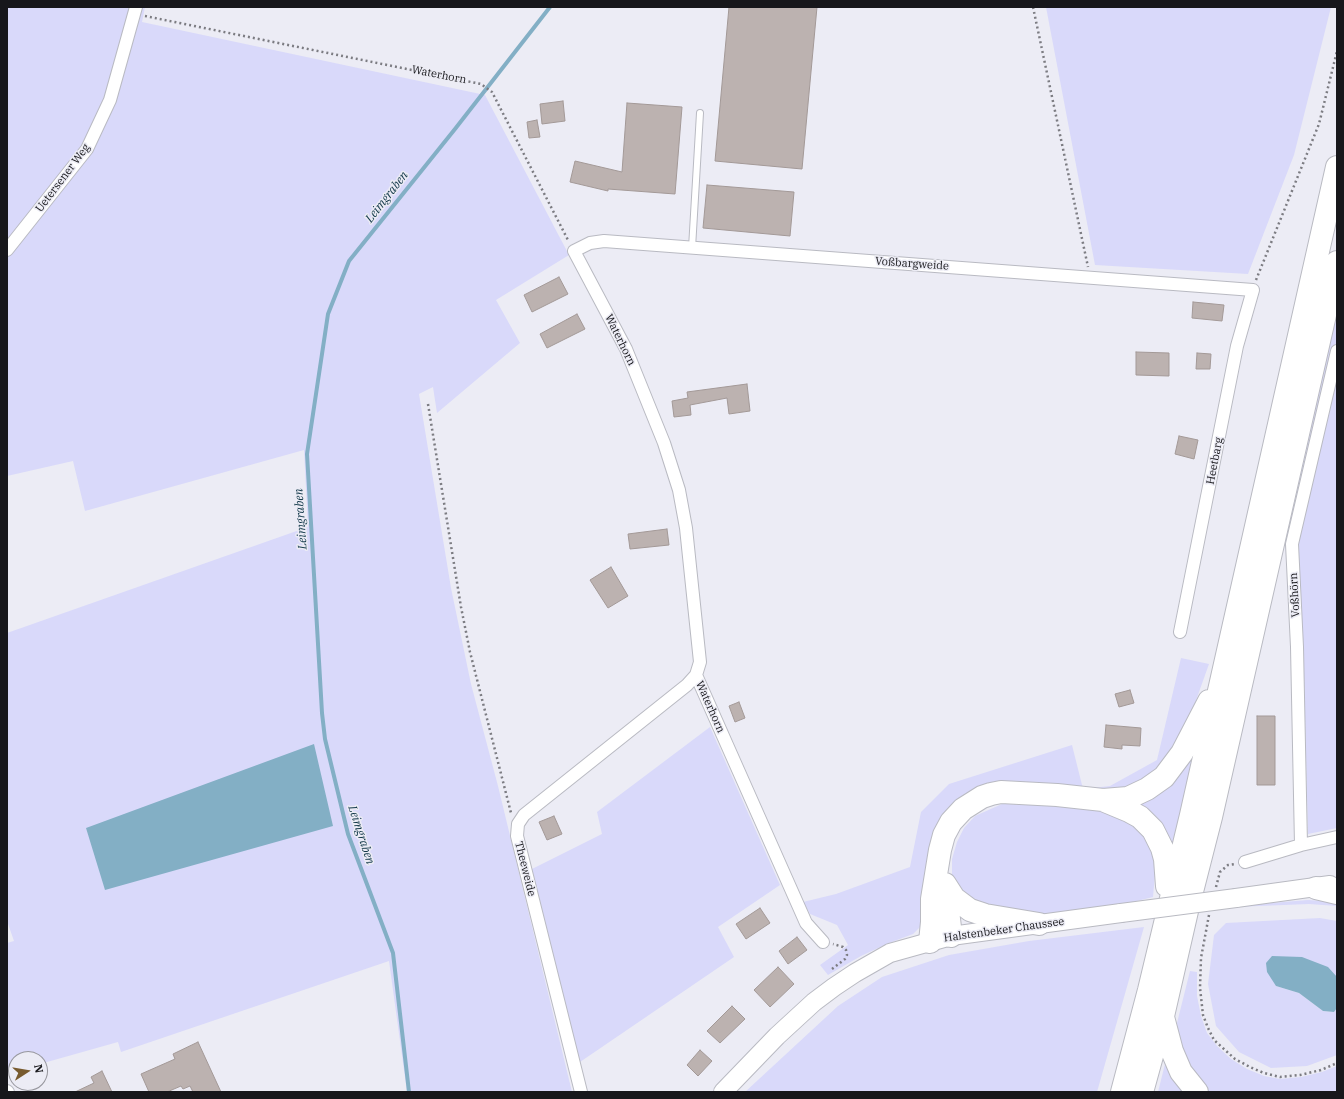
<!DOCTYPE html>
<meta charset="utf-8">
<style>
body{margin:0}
#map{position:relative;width:1344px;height:1099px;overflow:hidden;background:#ececf5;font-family:"IBM Plex Serif",serif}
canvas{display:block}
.frame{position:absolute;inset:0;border:8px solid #17171b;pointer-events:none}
.north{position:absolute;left:8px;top:1051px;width:40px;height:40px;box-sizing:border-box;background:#ececf5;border:1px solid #97979e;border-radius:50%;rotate:78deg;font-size:11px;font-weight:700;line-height:16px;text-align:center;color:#17171b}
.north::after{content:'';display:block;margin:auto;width:14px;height:18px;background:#785b2f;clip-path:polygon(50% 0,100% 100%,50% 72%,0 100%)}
</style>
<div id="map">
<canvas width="1344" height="1099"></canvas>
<div class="frame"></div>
<div class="north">N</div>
</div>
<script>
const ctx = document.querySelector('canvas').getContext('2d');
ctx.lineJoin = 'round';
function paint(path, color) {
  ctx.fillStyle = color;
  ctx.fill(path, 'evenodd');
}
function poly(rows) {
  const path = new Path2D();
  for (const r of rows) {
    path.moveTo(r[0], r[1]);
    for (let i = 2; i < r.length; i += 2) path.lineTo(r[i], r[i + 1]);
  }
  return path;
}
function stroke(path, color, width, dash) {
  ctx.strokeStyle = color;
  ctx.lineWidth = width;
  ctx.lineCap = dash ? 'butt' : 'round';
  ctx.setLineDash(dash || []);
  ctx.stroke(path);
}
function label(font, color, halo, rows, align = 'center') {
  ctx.font = font + ' "IBM Plex Serif",serif';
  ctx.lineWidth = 3;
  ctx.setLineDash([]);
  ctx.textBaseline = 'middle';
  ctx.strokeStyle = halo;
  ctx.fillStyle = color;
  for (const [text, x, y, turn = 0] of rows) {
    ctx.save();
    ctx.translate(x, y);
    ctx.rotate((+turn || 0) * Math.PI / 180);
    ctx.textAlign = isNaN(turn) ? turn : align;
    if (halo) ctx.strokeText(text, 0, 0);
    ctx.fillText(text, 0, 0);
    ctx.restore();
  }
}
paint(poly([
 [7,7,145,7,142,22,485,95,569,255,496,300,520,343,437,413,433,387,419,394,451,588,471,684,498,786,572,1092,407,1092,389,961,121,1052,118,1042,40,1064,40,1059,16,1059,16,1071,7,1073,7,943,14,941,7,921,7,633,308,527,304,450,85,511,73,461,7,476],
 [1046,7,1331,7,1294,155,1248,274,1095,265],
 [1337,313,1337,828,1308,834,1303,639,1295,547,1285,544],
 [1181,658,1209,664,1184,734,1163,768,1141,786,1113,793,961,801,924,918,920,927,913,934,889,943,861,956,828,975,820,965,848,945,837,925,810,914,803,902,836,894,910,867,921,812,949,784,1072,745,1083,789,1110,786,1157,760],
 [1204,726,1173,856,1127,804],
 [710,727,780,885,718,927,734,957,580,1062,532,869,602,834,597,812],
 [1002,804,1056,805,1109,811,1130,821,1150,842,1156,863,1153,897,1093,912,1035,914,995,911,965,898,952,876,952,859,957,842,964,828,975,816],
 [1308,900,1337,902,1337,906,1309,904,1234,907,1234,906],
 [1320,918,1337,921,1337,979,1337,977,1276,986,1299,993,1323,1011,1334,1012,1337,1008,1337,1055,1307,1066,1271,1068,1239,1052,1216,1026,1208,984,1214,935,1226,923],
 [1144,927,1097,1092,745,1092,838,1006,882,977,949,955,1029,941],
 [1190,971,1197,972,1197,996,1201,1016,1207,1033,1217,1046,1231,1059,1247,1069,1264,1076,1280,1079,1301,1077,1322,1072,1337,1066,1337,1090,1331,1092,1207,1092,1196,1082,1178,1045,1177,1023],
 [1167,1056,1189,1092,1158,1092]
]), '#d9d9fa');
paint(poly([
 [314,744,333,826,105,890,86,828],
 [1272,956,1302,957,1328,967,1337,977,1337,1008,1334,1012,1323,1011,1299,993,1276,986,1267,972,1266,963]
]), '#83afc5');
stroke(poly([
 [409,1092,393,953,348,834,325,739,322,713,307,454,328,314,349,261,455,129,550,7]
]), '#83afc5', 4);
const building = poly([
 [729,7,817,7,802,169,715,161,729,7],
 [563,101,565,121,542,124,540,104,563,101],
 [627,103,682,107,675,194,608,189,608,191,570,182,575,161,622,172,627,103],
 [537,120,540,137,529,138,527,122,537,120],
 [707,185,794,192,790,236,703,228,707,185],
 [559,277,568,294,532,312,524,295,559,277],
 [1193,302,1224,305,1222,321,1192,318,1193,302],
 [577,314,585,329,547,348,540,334,577,314],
 [1136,352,1169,353,1169,376,1136,375,1136,352],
 [1197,353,1211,354,1210,369,1196,369,1197,353],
 [747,384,750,411,729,414,727,398,690,405,691,415,674,417,672,401,688,398,687,392,747,384],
 [1179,436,1198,440,1194,459,1175,454,1179,436],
 [667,529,669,545,630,549,628,534,667,529],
 [611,567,628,596,608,608,590,580,611,567],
 [1130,690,1134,703,1119,707,1115,694,1130,690],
 [739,702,745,718,735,722,729,706,739,702],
 [1257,716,1275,716,1275,785,1257,785,1257,716],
 [1106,725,1141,728,1140,746,1122,745,1122,749,1104,747,1106,725],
 [554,816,562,834,547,840,539,822,554,816],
 [760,908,770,923,746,939,736,924,760,908],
 [797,937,807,950,788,964,779,951,797,937],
 [778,967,794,984,770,1007,754,990,778,967],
 [732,1006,745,1019,720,1043,707,1031,732,1006],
 [198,1042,221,1092,193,1092,190,1086,183,1089,181,1086,167,1092,149,1092,141,1074,175,1059,173,1054,198,1042],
 [700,1050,712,1061,698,1076,687,1065,700,1050],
 [102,1071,112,1092,75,1092,94,1083,91,1077,102,1071]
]);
paint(building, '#bcb2b0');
stroke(building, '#a39997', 1);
const lane = poly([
 [692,248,700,113]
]);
const street = poly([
 [7,250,87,149,110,100,136,7],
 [1301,845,1297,647,1292,544,1337,351],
 [1245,862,1301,845,1337,837],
 [823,942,806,923,696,675,700,662,686,528,679,490,664,443,626,349,574,251,590,243,604,241,1253,290,1237,346,1180,632],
 [7,1091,8,1092],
 [581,1092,517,836,518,824,524,815,687,685,696,675]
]);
const secondary = poly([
 [1236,898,1330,885],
 [723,1092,777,1036,814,1002,834,987,855,973,890,953,951,936,1121,913]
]);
const highway = poly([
 [1105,801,1129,811,1140,817,1153,830,1162,848,1165,859,1167,886],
 [945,884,954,898,970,910,985,915,1039,924],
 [945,885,951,936],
 [1316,888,1337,893],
 [930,942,932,922,932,899,940,850,944,835,951,822,963,809,982,797,991,794,1001,792,1057,795,1103,800,1128,798,1147,789,1164,777,1182,753,1209,701],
 [1163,1017,1172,1051,1181,1072,1197,1092],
 [1122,1092,1149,990,1191,815,1337,167],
 [1142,1092,1163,1016,1187,911,1211,817,1337,262]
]);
stroke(lane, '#b9bac2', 8);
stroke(street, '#b9bac2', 14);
stroke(secondary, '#b9bac2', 20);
stroke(highway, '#b9bac2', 24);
stroke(poly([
 [1033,7,1088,267],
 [145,16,481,84,492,92,569,242],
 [1256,280,1319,124,1337,51],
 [428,404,461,607,470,652,511,813],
 [1216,887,1220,872,1228,865,1235,864],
 [1209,915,1201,958,1200,988,1203,1015,1208,1028,1214,1040,1235,1059,1250,1067,1264,1073,1280,1077,1300,1075,1321,1070,1337,1063],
 [832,969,845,959,847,955,846,950,843,947,833,944]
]), '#7c7c82', 2.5, [2, 3]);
stroke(lane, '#fff', 6);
stroke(street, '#fff', 12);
stroke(secondary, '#fff', 18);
stroke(highway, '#fff', 22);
const secondaryBridge = poly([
 [1121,913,1236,898]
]);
stroke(secondaryBridge, '#b9bac2', 20, []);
stroke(secondaryBridge, '#fff', 18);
label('11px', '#17171b', '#ececf5', [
 ["Waterhorn",439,75,11],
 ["Uetersener Weg",63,178,-53],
 ["Voßbargweide",912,264,4],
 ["Waterhorn",620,340,64],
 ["Heetbarg",1215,461,-79],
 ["Voßhörn",1295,595,-93],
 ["Waterhorn",710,707,66],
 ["Theeweide",525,869,76],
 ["Halstenbeker Chaussee",1004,930,-8]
]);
label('italic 12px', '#113748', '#ececf5', [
 ["Leimgraben",387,197,-52],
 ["Leimgraben",301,519,-94],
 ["Leimgraben",361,835,72]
]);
</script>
